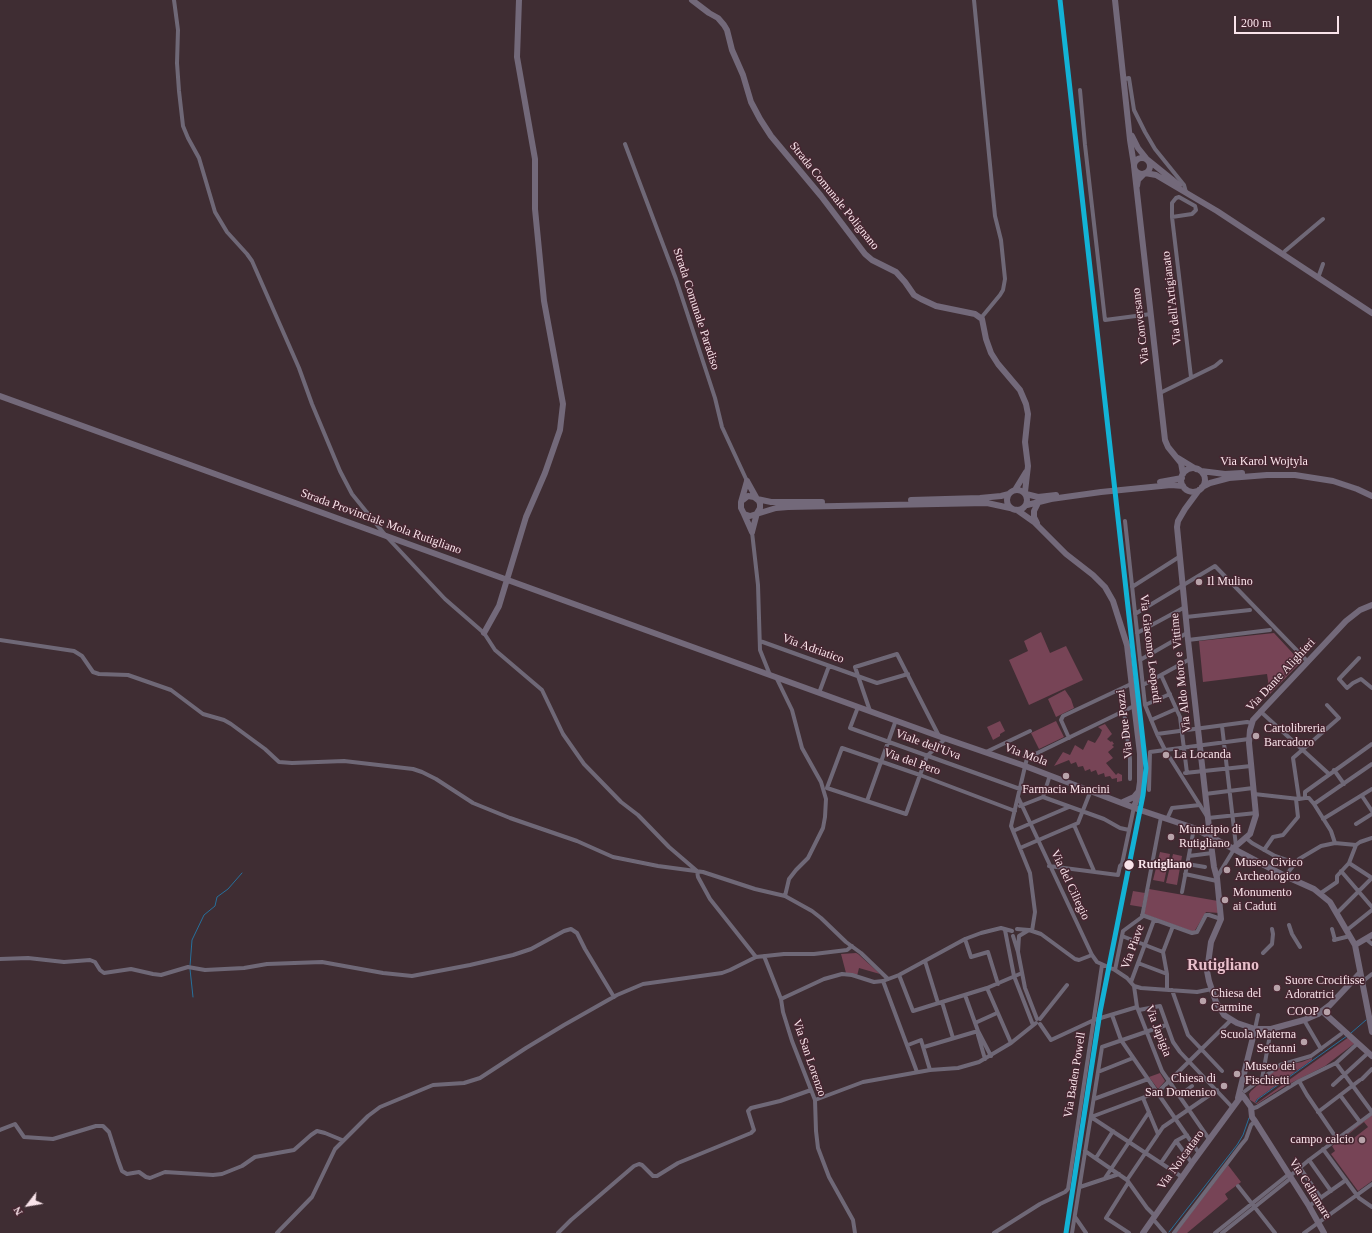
<!DOCTYPE html>
<style>
body{margin:0}
#map{position:relative;width:1372px;height:1233px;overflow:hidden;background:#3f2d33;font-family:"Times New Roman",serif}
canvas{display:block}
.north{position:absolute;left:8px;top:1185px;width:40px;height:40px;-webkit-text-stroke:3px #462631;paint-order:stroke;rotate:239deg;font-size:11px;font-weight:700;line-height:16px;text-align:center;color:#f9e3ea}
.north::after{content:'';display:block;margin:auto;width:14px;height:18px;background:#f9e3ea;clip-path:polygon(50% 0,100% 100%,50% 72%,0 100%)}
.scale{position:absolute;left:1234px;top:16px;width:105px;height:18px;box-sizing:border-box;border:2px solid #f9e3ea;border-top:0;padding-left:5px;font-size:12px;line-height:14px;white-space:nowrap;color:#f9e3ea;-webkit-text-stroke:3px #462631;paint-order:stroke}
</style>
<div id="map">
<canvas width="1372" height="1233"></canvas>
<div class="north">N</div>
<div class="scale">200 m</div>
</div>
<script>
const ctx = document.querySelector('canvas').getContext('2d');
ctx.lineJoin = 'round';
function paint(path, color) {
  ctx.fillStyle = color;
  ctx.fill(path, 'evenodd');
}
function poly(rows) {
  const path = new Path2D();
  for (const r of rows) {
    if (r.length === 3) {
      path.moveTo(r[0] + r[2], r[1]);
      path.arc(r[0], r[1], r[2], 0, 2 * Math.PI);
      continue;
    }
    path.moveTo(r[0], r[1]);
    for (let i = 2; i < r.length; i += 2) path.lineTo(r[i], r[i + 1]);
  }
  return path;
}
function stroke(path, color, width, dash) {
  ctx.strokeStyle = color;
  ctx.lineWidth = width;
  ctx.lineCap = dash ? 'butt' : 'round';
  ctx.setLineDash(dash || []);
  ctx.stroke(path);
}
function label(font, color, halo, rows, align = 'center') {
  ctx.font = font + ' "Times New Roman",serif';
  ctx.lineWidth = 3;
  ctx.setLineDash([]);
  ctx.textBaseline = 'middle';
  ctx.strokeStyle = halo;
  ctx.fillStyle = color;
  for (const [text, x, y, turn = 0] of rows) {
    ctx.save();
    ctx.translate(x, y);
    ctx.rotate((+turn || 0) * Math.PI / 180);
    ctx.textAlign = isNaN(turn) ? turn : align;
    if (halo) ctx.strokeText(text, 0, 0);
    ctx.fillText(text, 0, 0);
    ctx.restore();
  }
}
paint(poly([
 [1041,632,1050,653,1066,646,1083,680,1029,705,1009,660,1028,651,1024,641],
 [1274,633,1301,662,1270,694,1267,674,1203,682,1199,641],
 [1065,690,1071,699,1074,708,1056,717,1048,699],
 [1000,721,1005,731,1000,734,1000,736,993,740,987,727],
 [1056,721,1064,737,1039,749,1031,733],
 [1105,724,1112,734,1107,739,1111,742,1112,741,1114,744,1112,745,1114,747,1108,752,1113,758,1106,763,1116,775,1118,773,1122,775,1122,781,1117,782,1117,778,1112,779,1110,776,1105,777,1104,773,1098,775,1096,770,1091,772,1090,769,1085,771,1083,766,1078,767,1076,762,1071,764,1069,760,1054,766,1063,752,1070,755,1075,745,1083,750,1088,740,1095,743,1100,735,1102,730,1098,727],
 [1160,852,1170,854,1164,882,1153,880],
 [1173,854,1182,856,1177,885,1166,883],
 [1149,889,1218,901,1219,913,1206,912,1194,932,1144,914],
 [1133,891,1145,893,1142,907,1130,905],
 [856,953,858,954,880,974,859,968,857,976,846,973,841,954],
 [1349,1037,1355,1043,1325,1066,1285,1086,1257,1104,1250,1100,1249,1094,1251,1091,1260,1083,1261,1084,1263,1083,1266,1086,1272,1082,1268,1076,1280,1066,1302,1062,1312,1058,1312,1060,1257,1099,1255,1102,1257,1103],
 [1160,1073,1165,1081,1158,1089,1149,1077],
 [1372,1115,1372,1181,1358,1191,1331,1154,1335,1151,1332,1146],
 [1364,1122,1368,1127,1345,1145,1341,1140],
 [1228,1165,1241,1182,1225,1194,1228,1199,1187,1233,1176,1233]
]), '#774456');
stroke(poly([
 [190,966,192,940,204,915,215,906,217,897,228,889,242,873],
 [190,969,193,997],
 [1351,1033,1366,1020],
 [1256,1102,1258,1099,1347,1036],
 [1169,1232,1237,1145,1243,1135,1249,1118]
]), '#27709c', 1);
stroke(poly([
 [174,0,178,30,177,63,179,91,183,126,188,138,199,158,215,212,227,232,247,254,252,261,299,368,312,404,340,471,352,494,386,536,445,599,484,633,495,650,542,690,563,734,584,764,621,802,638,815,669,847,697,871,698,877,710,899,756,957],
 [974,0,995,216,1001,240,1005,279,1003,290,1000,295,981,318],
 [1124,79,1129,78,1134,110,1145,132,1155,149,1184,185,1186,192],
 [1080,90,1085,145,1105,320,1151,314],
 [625,144,676,279,715,398,722,427,747,481],
 [1172,217,1192,214,1196,210,1195,206,1179,197,1176,198,1172,203,1172,217,1191,377],
 [1283,254,1285,251,1323,219],
 [1318,278,1323,264],
 [1160,393,1215,366,1221,361],
 [1125,521,1145,705,1157,734,1165,750,1208,818,1256,813],
 [752,532,758,585,760,650,770,675],
 [1132,587,1179,557],
 [1135,614,1215,566,1308,662],
 [1186,617,1250,610],
 [1137,633,1185,607],
 [0,640,74,651,82,656,93,672,99,674,128,675,171,690,203,714,224,720,231,724,265,749,279,762,292,763,344,761,413,769,422,772,436,779,473,803,510,818,577,841,613,857,658,866,703,872,755,889,785,896,812,911,821,918,846,942,861,953,888,979],
 [1188,640,1270,630],
 [760,641,877,683,908,674],
 [1359,658,1339,679,1347,688,1353,683,1361,679,1372,688],
 [1140,660,1187,633],
 [1161,675,1180,717,1187,773],
 [776,677,792,710,802,748,821,782,826,799,825,817,823,828,808,858,796,870,789,879,785,896],
 [1143,685,1190,659],
 [819,693,829,666],
 [1145,705,1170,694],
 [858,707,850,728,1020,789],
 [870,711,855,667,897,654,939,736],
 [1124,711,1130,759,1130,779],
 [1260,711,1329,774],
 [1151,720,1176,709],
 [1157,734,1247,722,1252,723],
 [1069,738,1061,720,1063,716,1131,684],
 [945,739,927,756,920,775,906,814,827,788,842,748,920,775,1015,811],
 [986,752,1030,731],
 [1334,770,1344,784],
 [1185,773,1251,766],
 [1149,790,1150,752,1249,739],
 [1205,794,1253,788],
 [1254,794,1299,799,1305,798],
 [1362,796,1372,811],
 [1018,797,1092,955,1097,962,1115,970,1127,978,1134,986,1141,988,1197,992,1212,989],
 [1043,797,1104,819,1120,828,1129,830],
 [1305,798,1305,792,1372,744],
 [1305,798,1309,798,1314,804,1331,831,1335,843],
 [1299,799,1293,758,1339,718,1327,705],
 [867,801,896,720],
 [1314,804,1372,764],
 [1020,806,1043,797,1050,775],
 [1167,819,1172,808,1200,805],
 [1323,819,1372,789],
 [1356,824,1372,814],
 [1074,825,1094,871],
 [1013,831,1069,807],
 [1246,838,1252,843,1275,856,1295,863],
 [1356,845,1360,842,1372,838],
 [1020,848,1078,823,1091,790],
 [1264,850,1273,837,1283,835,1298,817,1296,799],
 [1189,856,1212,853],
 [1349,863,1372,878],
 [1187,864,1205,867],
 [1049,866,1118,875,1120,866,1122,864,1134,807],
 [1341,871,1372,907],
 [1185,874,1217,881],
 [1285,876,1299,859,1321,846,1335,843,1356,845],
 [1217,877,1236,846,1222,726],
 [1182,892,1194,828],
 [1321,893,1337,882,1337,876,1349,863,1356,845],
 [1337,913,1372,878],
 [1142,915,1192,933,1197,932,1206,915,1209,915,1221,919],
 [1289,925,1292,934,1300,947],
 [1332,929,1335,940],
 [1005,930,1014,976,1033,1025],
 [1029,930,1041,934,1075,959,1079,960,1092,955],
 [1347,930,1372,910],
 [1032,931,1035,912,1030,873,1011,826,1027,758,1134,706],
 [1013,936,1018,952,1019,936,1029,930,1017,929],
 [1122,936,1163,952],
 [965,939,971,957,988,952,998,984],
 [1366,939,1372,944],
 [1334,940,1350,936],
 [1018,952,1025,988,1037,1019],
 [1263,953,1272,944,1273,934,1272,929],
 [764,956,781,999,783,1012,792,1041,815,1100,816,1131,818,1148,829,1177,853,1220,855,1233],
 [0,959,28,958,64,962,90,960,95,962,100,970,104,973,131,969,153,974,161,975,188,967,205,970,244,968,267,964,322,962,383,973,412,976,470,965,513,955,531,949,564,931,571,929,577,933,585,949,614,997],
 [925,961,938,1003],
 [1138,963,1167,974],
 [1115,970,1123,931,1142,917,1161,817],
 [899,975,913,1011,987,988,1022,973],
 [883,981,917,1072],
 [1131,982,1154,920],
 [1362,982,1372,974],
 [1134,986,1137,1007,1162,1071,1209,1139],
 [987,988,1011,1043],
 [1167,990,1167,974,1163,952,1173,926],
 [1172,990,1188,1035,1222,1071],
 [965,995,978,1031,991,1056],
 [781,999,824,979,842,974,852,975,874,982,883,981,899,975,965,939,981,933,1001,928,1012,931],
 [942,1002,953,1038],
 [1139,1010,1160,1006,1173,1042,1180,1052,1233,1108],
 [1112,1015,1121,1040,1199,1153],
 [1040,1019,1067,985],
 [1304,1020,1321,1049],
 [975,1023,997,1013],
 [1040,1024,1051,1040,1094,1020,1137,1007],
 [1255,1029,1258,1015],
 [908,1045,921,1040,930,1070],
 [924,1047,978,1031,978,1035,985,1059],
 [1336,1063,1372,1112],
 [1098,1072,1133,1058],
 [1262,1079,1271,1029],
 [1362,1079,1372,1069],
 [1299,1081,1307,1095,1337,1139],
 [1333,1085,1368,1053],
 [1245,1091,1280,1065,1311,1056,1341,1034],
 [1340,1095,1360,1122],
 [1179,1096,1192,1086],
 [1143,1098,1158,1134],
 [1094,1099,1148,1079],
 [815,1100,863,1082,930,1070,958,1068,979,1062,1011,1043,1036,1023],
 [1251,1109,1257,1107,1299,1081,1336,1063,1358,1043],
 [1318,1112,1360,1080],
 [1091,1117,1158,1092,1231,1020],
 [1091,1117,1182,1177],
 [0,1130,15,1124,24,1137,53,1139,96,1126,103,1126,109,1132,118,1160,122,1171,127,1174,139,1172,146,1177,150,1178,165,1172,213,1175,222,1174,242,1166,255,1157,294,1150,311,1135,317,1131,325,1133,342,1140],
 [1176,1141,1192,1163],
 [1323,1149,1359,1198,1372,1207],
 [1085,1151,1127,1180,1147,1208,1155,1216],
 [1096,1158,1113,1131],
 [1309,1160,1331,1191],
 [1161,1163,1176,1141,1187,1135],
 [1300,1168,1321,1198],
 [1290,1176,1309,1160,1372,1113],
 [1105,1178,1149,1112],
 [1127,1180,1163,1127,1217,1090],
 [1128,1183,1106,1218,1129,1233],
 [1238,1186,1275,1233],
 [1080,1187,1119,1174],
 [1309,1206,1346,1180],
 [1075,1217,1086,1233],
 [1153,1219,1165,1233],
 [277,1233,312,1197,335,1149,368,1116,380,1107,433,1085,464,1083,480,1078,526,1048,564,1025,617,995,643,984,722,973,730,970,756,957,784,954,814,954,847,950,852,946],
 [558,1233,571,1220,634,1166,639,1164,642,1165,653,1176,657,1176,678,1163,751,1133,754,1130,748,1111,751,1108,780,1101,811,1090],
 [994,1233,1040,1204,1065,1192,1068,1189,1102,965],
 [1072,1233,1102,1047,1166,1025],
 [1174,1233,1241,1145,1246,1139,1251,1125,1255,1121],
 [1215,1233,1289,1174],
 [1222,1233,1291,1178],
 [1304,1233,1372,1184]
]), '#6f6877', 4);
stroke(poly([
 [692,0,709,13,718,18,724,25,727,30,732,50,743,75,751,102,760,119,771,136,821,196,865,254,872,260,896,272,905,282,914,295,921,299,936,306,975,314,982,319,986,339,991,353,998,364,1020,390,1026,404,1028,414,1025,442,1028,466,1025,492],
 [1115,0,1130,140,1134,165],
 [1132,136,1138,148,1146,158],
 [1142,166,8],
 [1148,160,1179,185],
 [1134,166,1165,440,1168,447,1181,463,1183,474],
 [1137,186,1138,180,1145,173,1156,175,1217,211,1372,313],
 [0,396,941,737,1025,766,1140,810,1194,828,1285,876,1314,889,1330,902,1355,945,1372,1032],
 [1178,458,1196,469],
 [1193,480,12],
 [1201,471,1225,474,1242,473],
 [747,481,741,502,741,508,744,514,750,516,776,508,788,507,987,503,1010,508],
 [747,481,757,499,771,502,822,502],
 [1160,482,1182,478],
 [1202,487,1210,483,1229,478,1267,475,1295,475,1333,481,1357,489,1372,496],
 [1017,500,10],
 [1015,490,1026,472],
 [1199,490,1185,509,1178,521,1177,527,1188,640,1210,836,1214,867,1217,878,1221,919,1211,942,1207,971,1209,981,1216,1002,1224,1015,1237,1023,1255,1029,1271,1029,1304,1020,1318,1014,1330,1005,1360,973],
 [1026,494,1038,497,1056,495],
 [743,500,748,496,754,497,759,501,760,504,760,508,757,513,752,532],
 [911,500,980,498,1001,496,1009,494],
 [1027,505,1051,499,1101,492,1171,485,1183,486],
 [1017,510,1034,522,1066,554,1093,575,1105,587,1113,601,1127,645,1140,754,1140,782,1138,796,1134,807],
 [744,514,752,532],
 [1037,523,1034,517,1034,511,1038,503],
 [484,633,499,606,526,517,545,473,560,430,563,404,544,301,535,209,535,159,517,57,519,0],
 [1123,802,1134,797,1139,791],
 [1236,846,1250,834,1256,815,1249,743,1250,730,1253,720,1346,621,1360,610,1372,605],
 [1355,945,1372,935],
 [1322,1011,1372,1056],
 [1243,1096,1251,1107,1252,1117,1255,1121,1309,1206,1324,1233],
 [1238,1098,1255,1029],
 [1143,1233,1192,1163,1242,1095]
]), '#73697a', 6);
stroke(poly([
 [1060,0,1146,768,1143,795,1100,1012,1066,1233]
]), '#13b2d5', 5);
for (const [x, y, r, color] of [
 [1199,582,4,"#b8a3aa"],
 [1256,736,4,"#b8a3aa"],
 [1166,755,4,"#b8a3aa"],
 [1066,776,4,"#b8a3aa"],
 [1171,837,4,"#b8a3aa"],
 [1129,865,5.5,"#f9e3ea"],
 [1227,870,4,"#b8a3aa"],
 [1225,900,4,"#b8a3aa"],
 [1277,988,4,"#b8a3aa"],
 [1203,1001,4,"#b8a3aa"],
 [1327,1012,4,"#b8a3aa"],
 [1304,1042,4,"#b8a3aa"],
 [1237,1074,4,"#b8a3aa"],
 [1224,1086,4,"#b8a3aa"],
 [1362,1140,4,"#b8a3aa"]
]) {
  const dot = new Path2D();
  dot.arc(x, y, r, 0, 2 * Math.PI);
  ctx.fillStyle = color;
  ctx.fill(dot);
  stroke(dot, '#462631', 1.5);
}
label('12px', '#f9e3ea', '#462631', [
 ["Strada Comunale Polignano",834,196,51],
 ["Via dell'Artigianato",1172,298,-97],
 ["Strada Comunale Paradiso",696,309,72],
 ["Via Conversano",1141,326,-97],
 ["Via Karol Wojtyla",1264,462],
 ["Strada Provinciale Mola Rutigliano",381,522,20],
 ["Via Adriatico",813,649,20],
 ["Via Giacomo Leopardi",1150,649,83],
 ["Via Aldo Moro e Vittime",1181,673,-96],
 ["Via Dante Alighieri",1281,675,-47],
 ["Via Due Pozzi",1125,724,-97],
 ["Viale dell'Uva",928,745,20],
 ["Via Mola",1026,755,20],
 ["Via del Pero",912,762,19],
 ["Via del Ciliegio",1070,885,65],
 ["Via Piave",1133,947,-70],
 ["Via Japigia",1158,1031,69],
 ["Via San Lorenzo",809,1058,71],
 ["Via Baden Powell",1075,1075,-81],
 ["Via Noicattaro",1181,1160,-54],
 ["Via Cellamare",1310,1189,58]
]);
label('12px', '#f9e3ea', '#462631', [
 ["Il Mulino",1207,582],
 ["Cartolibreria",1264,729],
 ["Barcadoro",1264,743],
 ["La Locanda",1174,755],
 ["Farmacia Mancini",1066,790,"center"],
 ["Municipio di",1179,830],
 ["Rutigliano",1179,844],
 ["Museo Civico",1235,863],
 ["Archeologico",1235,877],
 ["Monumento",1233,893],
 ["ai Caduti",1233,907],
 ["Suore Crocifisse",1285,981],
 ["Adoratrici",1285,995],
 ["Chiesa del",1211,994],
 ["Carmine",1211,1008],
 ["COOP",1319,1012,"right"],
 ["Scuola Materna",1296,1035,"right"],
 ["Settanni",1296,1049,"right"],
 ["Museo dei",1245,1067],
 ["Fischietti",1245,1081],
 ["Chiesa di",1216,1079,"right"],
 ["San Domenico",1216,1093,"right"],
 ["campo calcio",1354,1140,"right"]
], 'left');
label('bold 12px', '#f9e3ea', '#462631', [
 ["Rutigliano",1138,865]
], 'left');
label('bold 16px', '#e9bfcb', '#462631', [
 ["Rutigliano",1223,966]
]);
</script>
